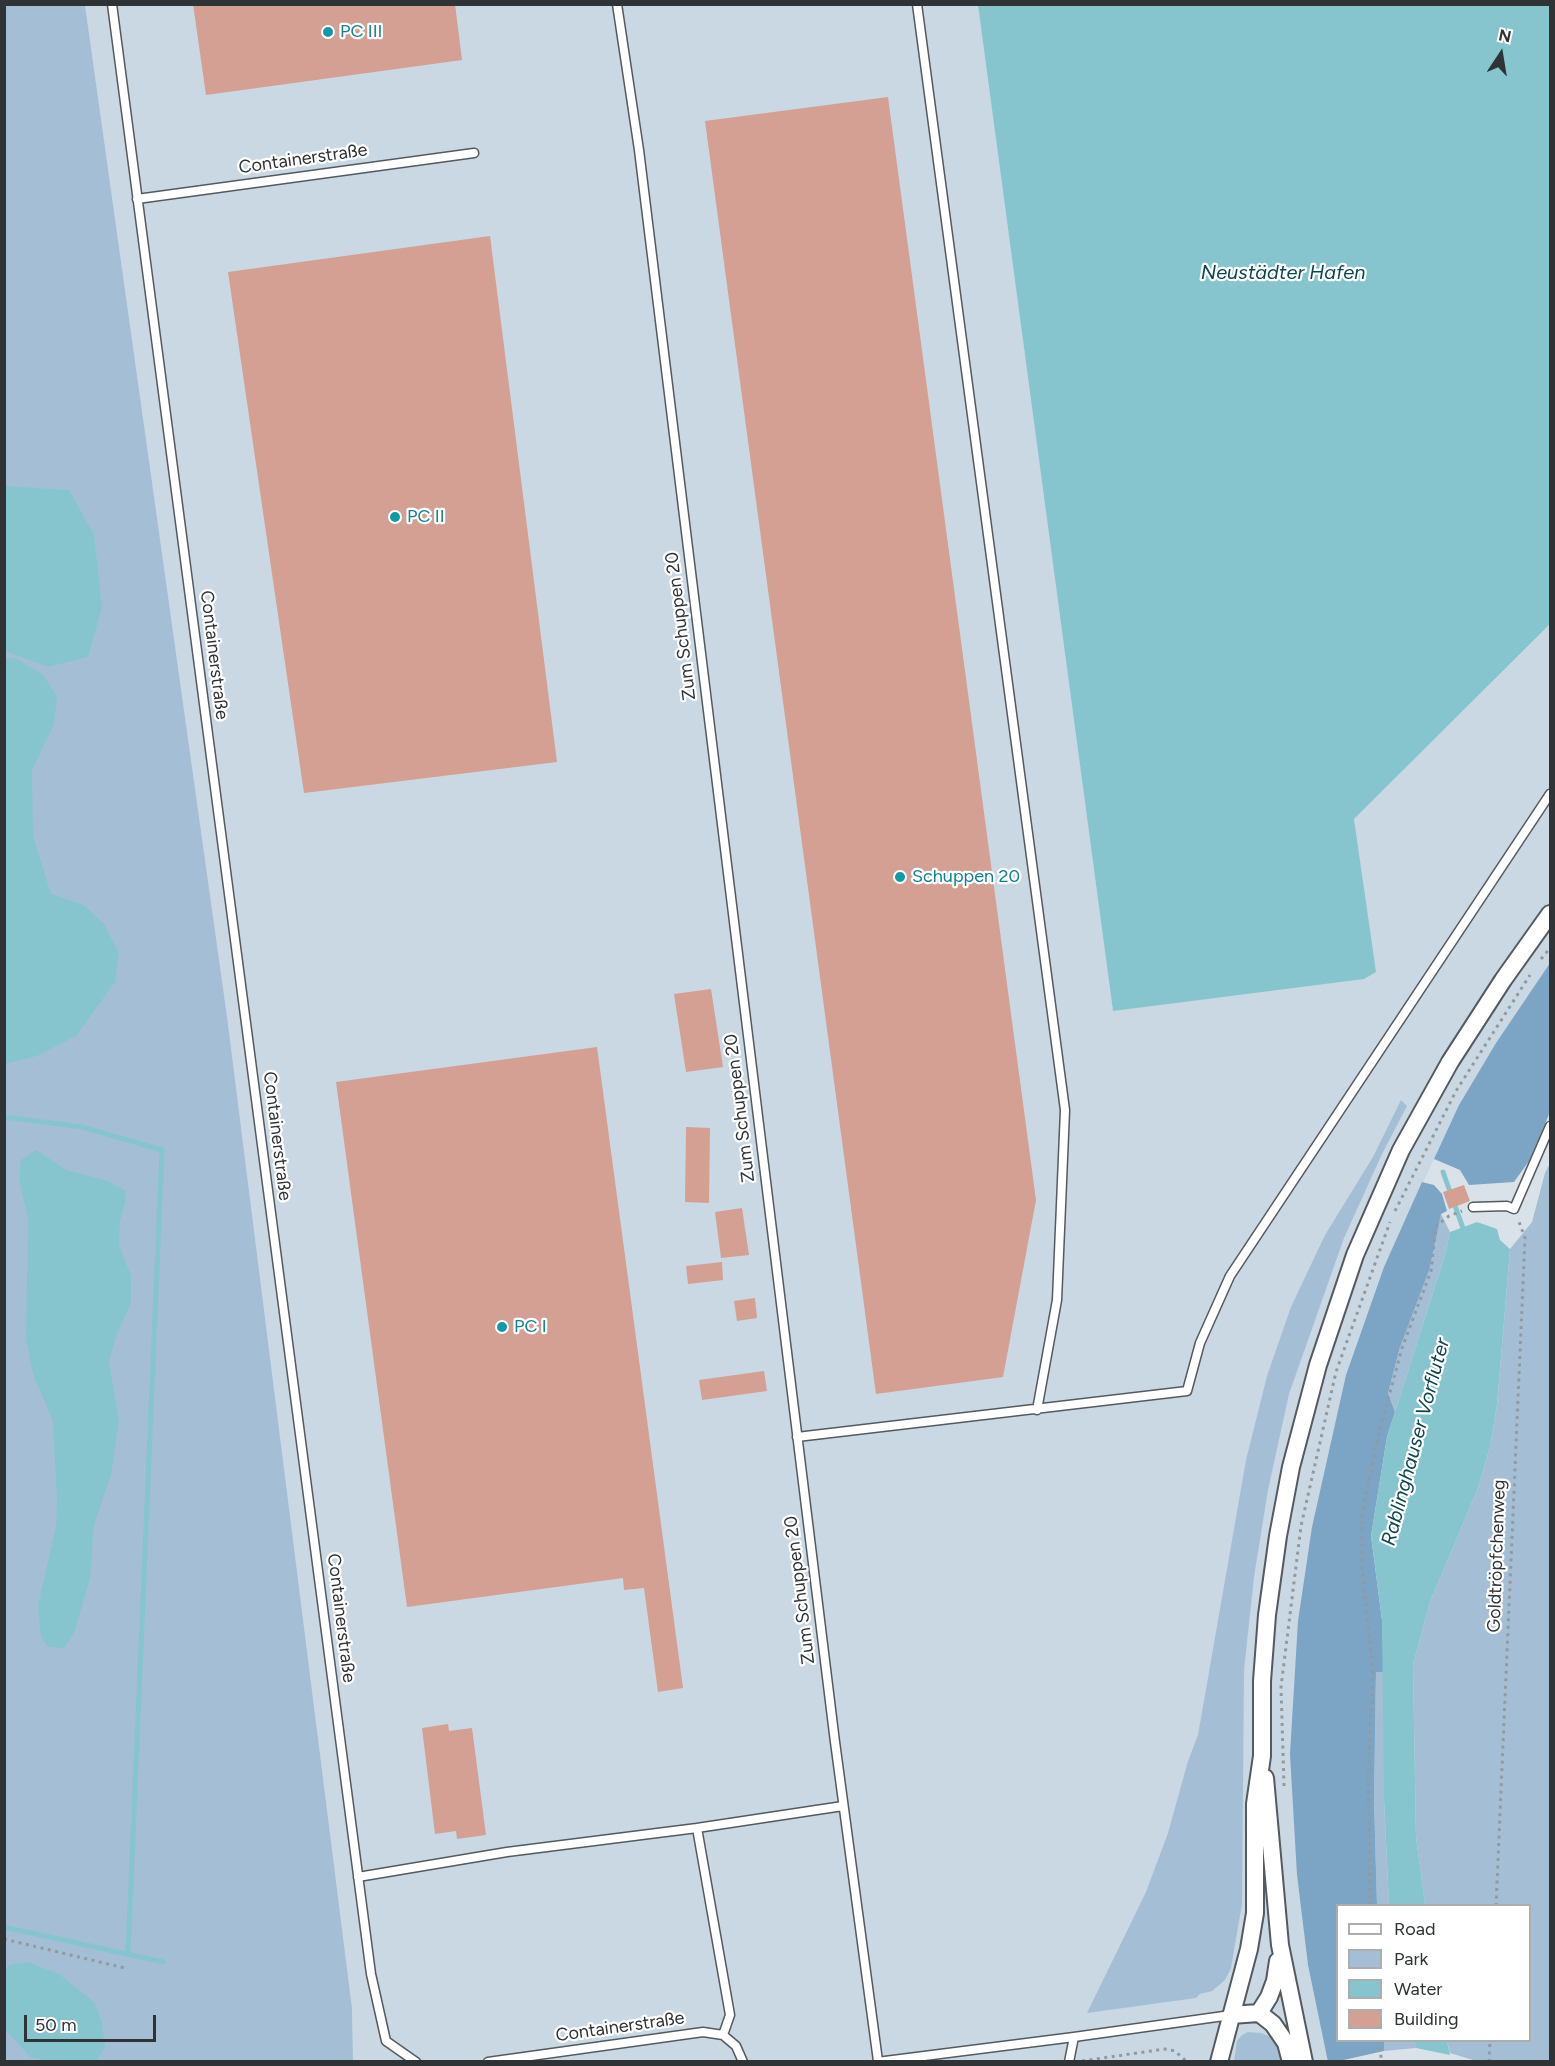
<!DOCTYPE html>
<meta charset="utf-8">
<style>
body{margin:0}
#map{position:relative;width:1555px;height:2066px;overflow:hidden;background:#dae2e9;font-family:Figtree,sans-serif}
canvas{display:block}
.frame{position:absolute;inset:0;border:6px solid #2f3335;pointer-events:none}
.legend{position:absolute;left:1336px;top:1904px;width:195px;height:138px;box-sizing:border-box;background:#fff;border:2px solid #acadae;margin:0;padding:8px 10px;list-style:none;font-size:18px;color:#2f3335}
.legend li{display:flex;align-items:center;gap:12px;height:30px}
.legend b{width:30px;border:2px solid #acadae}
.north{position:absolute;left:1471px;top:24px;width:60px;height:60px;-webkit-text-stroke:4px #fff;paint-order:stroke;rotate:12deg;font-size:16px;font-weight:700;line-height:24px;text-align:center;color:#2f3335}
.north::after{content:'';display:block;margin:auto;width:21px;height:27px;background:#2f3335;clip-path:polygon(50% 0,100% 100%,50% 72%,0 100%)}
.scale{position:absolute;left:24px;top:2015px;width:132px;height:27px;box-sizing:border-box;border:3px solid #2f3335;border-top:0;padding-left:8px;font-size:18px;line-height:21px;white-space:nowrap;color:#2f3335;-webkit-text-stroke:4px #fff;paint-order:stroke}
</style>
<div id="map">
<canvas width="1555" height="2066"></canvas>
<div class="frame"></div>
<ul class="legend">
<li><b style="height:8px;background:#fff"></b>Road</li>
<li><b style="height:16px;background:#a4bfd5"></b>Park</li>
<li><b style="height:16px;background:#86c5ce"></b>Water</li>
<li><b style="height:16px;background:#d4a093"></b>Building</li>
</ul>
<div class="north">N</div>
<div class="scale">50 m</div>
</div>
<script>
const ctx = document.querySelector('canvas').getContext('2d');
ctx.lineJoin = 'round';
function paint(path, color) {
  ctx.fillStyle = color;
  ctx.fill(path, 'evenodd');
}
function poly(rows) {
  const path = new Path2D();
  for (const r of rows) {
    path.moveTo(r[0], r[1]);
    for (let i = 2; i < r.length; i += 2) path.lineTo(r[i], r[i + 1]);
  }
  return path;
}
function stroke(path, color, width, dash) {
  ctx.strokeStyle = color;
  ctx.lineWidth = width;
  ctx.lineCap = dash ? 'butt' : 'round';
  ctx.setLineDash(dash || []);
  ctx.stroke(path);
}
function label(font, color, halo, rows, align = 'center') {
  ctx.font = font + ' Figtree,sans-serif';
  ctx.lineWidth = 4.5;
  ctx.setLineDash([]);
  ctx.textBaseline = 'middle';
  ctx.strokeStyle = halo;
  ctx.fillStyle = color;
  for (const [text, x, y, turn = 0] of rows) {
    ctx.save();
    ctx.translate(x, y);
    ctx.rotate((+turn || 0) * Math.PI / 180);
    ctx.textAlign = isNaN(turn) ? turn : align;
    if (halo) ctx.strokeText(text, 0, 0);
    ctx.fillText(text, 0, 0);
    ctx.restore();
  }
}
paint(poly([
 [85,5,978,5,1113,1011,1375,972,1354,819,1550,624,1550,963,1496,1043,1459,1105,1384,1267,1346,1375,1312,1527,1297,1875,1308,1965,1328,2061,353,2061,352,2008,227,1016]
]), '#c9d8e3');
paint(poly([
 [4,5,85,5,227,1016,352,2008,353,2061,5,2061],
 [1401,1100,1407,1106,1382,1154,1344,1238,1289,1394,1268,1490,1254,1577,1244,1670,1242,1904,1231,1968,1225,1980,1218,1986,1212,1991,1200,1994,1196,1998,1087,2013,1146,1892,1168,1833,1188,1761,1198,1735,1246,1460,1267,1376,1291,1307,1325,1235,1373,1157],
 [1550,1163,1550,2061,1476,2061,1450,2053,1447,2041,1530,2040,1530,1906,1425,1906,1416,1837,1413,1665,1430,1602,1478,1488,1490,1447,1497,1405,1510,1249,1532,1222,1545,1173],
 [1441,1214,1450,1232,1445,1255,1395,1412,1388,1393,1400,1347],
 [1376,1672,1384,1672,1384,1799,1389,1905,1377,1905,1374,1800],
 [1248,2032,1261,2033,1271,2037,1278,2047,1282,2061,1234,2061,1237,2041,1242,2035],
 [1384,2041,1414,2041,1416,2048,1384,2051]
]), '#a4bfd5');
paint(poly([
 [1550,963,1550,1112,1529,1161,1514,1182,1469,1185,1460,1170,1434,1159,1459,1105,1496,1043],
 [1422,1182,1434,1185,1442,1194,1447,1211,1441,1214,1429,1270,1400,1347,1388,1393,1395,1412,1387,1437,1371,1536,1382,1620,1384,1672,1376,1672,1374,1800,1377,1905,1338,1906,1338,2040,1384,2041,1384,2051,1339,2061,1328,2062,1308,1965,1297,1875,1290,1754,1298,1621,1312,1527,1346,1375,1384,1267]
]), '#7ca4c5');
paint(poly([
 [978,5,1550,5,1550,624,1354,819,1376,972,1364,979,1113,1011],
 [4,486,69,490,94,535,102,607,88,657,48,667,5,651],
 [5,658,16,658,43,675,57,696,54,724,32,770,33,836,51,894,84,905,104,924,119,953,115,982,76,1036,37,1056,5,1064],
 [36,1150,66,1170,105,1180,126,1191,125,1202,120,1221,119,1245,131,1276,131,1303,116,1336,109,1362,119,1421,111,1475,94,1525,90,1579,74,1633,64,1648,48,1647,41,1637,38,1606,56,1526,57,1499,53,1421,33,1374,26,1339,28,1219,19,1179,21,1160],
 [1477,1222,1497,1229,1500,1240,1510,1249,1497,1405,1490,1447,1478,1488,1430,1602,1413,1665,1416,1837,1425,1905,1389,1905,1384,1799,1382,1620,1371,1536,1387,1437,1445,1255,1450,1232],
 [28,1962,59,1974,95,2003,102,2023,105,2048,96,2061,48,2061,30,2057,5,2029,5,1972,9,1965],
 [1414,2041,1447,2041,1450,2055,1416,2048]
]), '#86c5ce');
stroke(poly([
 [4,1117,82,1127,162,1150,128,1954],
 [1443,1172,1464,1231],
 [4,1927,163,1962]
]), '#86c5ce', 5);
paint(poly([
 [193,4,455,4,462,60,206,95],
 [888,97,1036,1200,1003,1377,876,1394,705,121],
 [490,236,557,762,304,793,228,272],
 [711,989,723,1067,686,1072,674,994],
 [597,1047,683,1688,658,1692,644,1588,624,1590,623,1578,407,1607,336,1082],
 [686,1127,710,1128,709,1203,685,1202],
 [1464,1185,1470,1201,1449,1209,1443,1192],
 [742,1208,749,1255,721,1258,715,1212],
 [722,1262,723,1280,688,1284,686,1266],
 [755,1298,757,1318,737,1321,734,1301],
 [764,1371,767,1391,702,1400,699,1380],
 [448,1724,449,1731,472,1728,486,1835,457,1839,456,1831,435,1834,422,1728]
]), '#d4a093');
const lane = poly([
 [112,4,371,1974,386,2041,416,2062],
 [617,4,639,150,835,1742,878,2061],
 [917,4,1065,1110,1057,1300,1037,1410],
 [137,199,474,153],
 [1473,1207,1507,1206,1514,1209,1550,1126],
 [797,1437,1187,1391,1200,1343,1230,1276,1550,794],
 [697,1828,843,1806],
 [358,1877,507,1852,697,1828,730,2015,723,2035],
 [488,2062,703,2032,723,2035,736,2046,743,2062],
 [877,2062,1074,2037,1231,2015],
 [1069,2062,1074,2037]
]);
const street = poly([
 [1265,1778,1280,1945,1304,2062],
 [1259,2013,1273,2024,1286,2043,1291,2062],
 [1231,2015,1259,2013,1269,1997,1275,1981,1278,1961],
 [1219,2062,1249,1949,1255,1913,1255,1804,1262,1756,1262,1681,1267,1615,1278,1536,1291,1467,1318,1365,1355,1255,1401,1150,1450,1062,1503,980,1550,914]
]);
stroke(lane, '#535a60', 11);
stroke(street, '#535a60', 20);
stroke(poly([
 [1541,959,1550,948],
 [1395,1211,1456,1091,1530,975],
 [1284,1786,1281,1687,1301,1526,1336,1372,1390,1222],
 [1370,1906,1368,1774,1373,1675,1362,1564,1362,1515,1378,1437,1402,1348,1431,1271,1436,1226,1449,1216,1462,1211],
 [1496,1906,1525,1238,1518,1219],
 [4,1939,125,1968],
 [1378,2040,1382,2062],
 [1082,2061,1165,2049,1175,2051,1187,2062],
 [1489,2062,1490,2040]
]), '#939a9f', 3, [3, 4.5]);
stroke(lane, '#fff', 8);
stroke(street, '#fff', 16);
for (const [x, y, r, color] of [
 [328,32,6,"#0f9aa8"],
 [395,517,6,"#0f9aa8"],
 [900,877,6,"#0f9aa8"],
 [502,1327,6,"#0f9aa8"]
]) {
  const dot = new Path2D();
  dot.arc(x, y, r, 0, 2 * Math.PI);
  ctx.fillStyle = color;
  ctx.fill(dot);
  stroke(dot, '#fff', 2);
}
label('18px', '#0d838f', '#fff', [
 ["PC III",340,32],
 ["PC II",407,517],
 ["Schuppen 20",912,877],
 ["PC I",514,1327]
], 'left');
label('18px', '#2f3335', '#fff', [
 ["Containerstraße",303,159,-8],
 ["Zum Schuppen 20",681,626,-97],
 ["Containerstraße",214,655,83],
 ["Zum Schuppen 20",740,1108,-97],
 ["Containerstraße",277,1136,83],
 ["Goldtröpfchenweg",1497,1556,-88],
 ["Zum Schuppen 20",800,1590,-97],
 ["Containerstraße",341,1618,83],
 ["Containerstraße",620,2027,-8]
]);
label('italic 20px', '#0b464c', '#fff', [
 ["Neustädter Hafen",1283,273],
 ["Rablinghauser Vorfluter",1416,1442,-75]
]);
</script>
